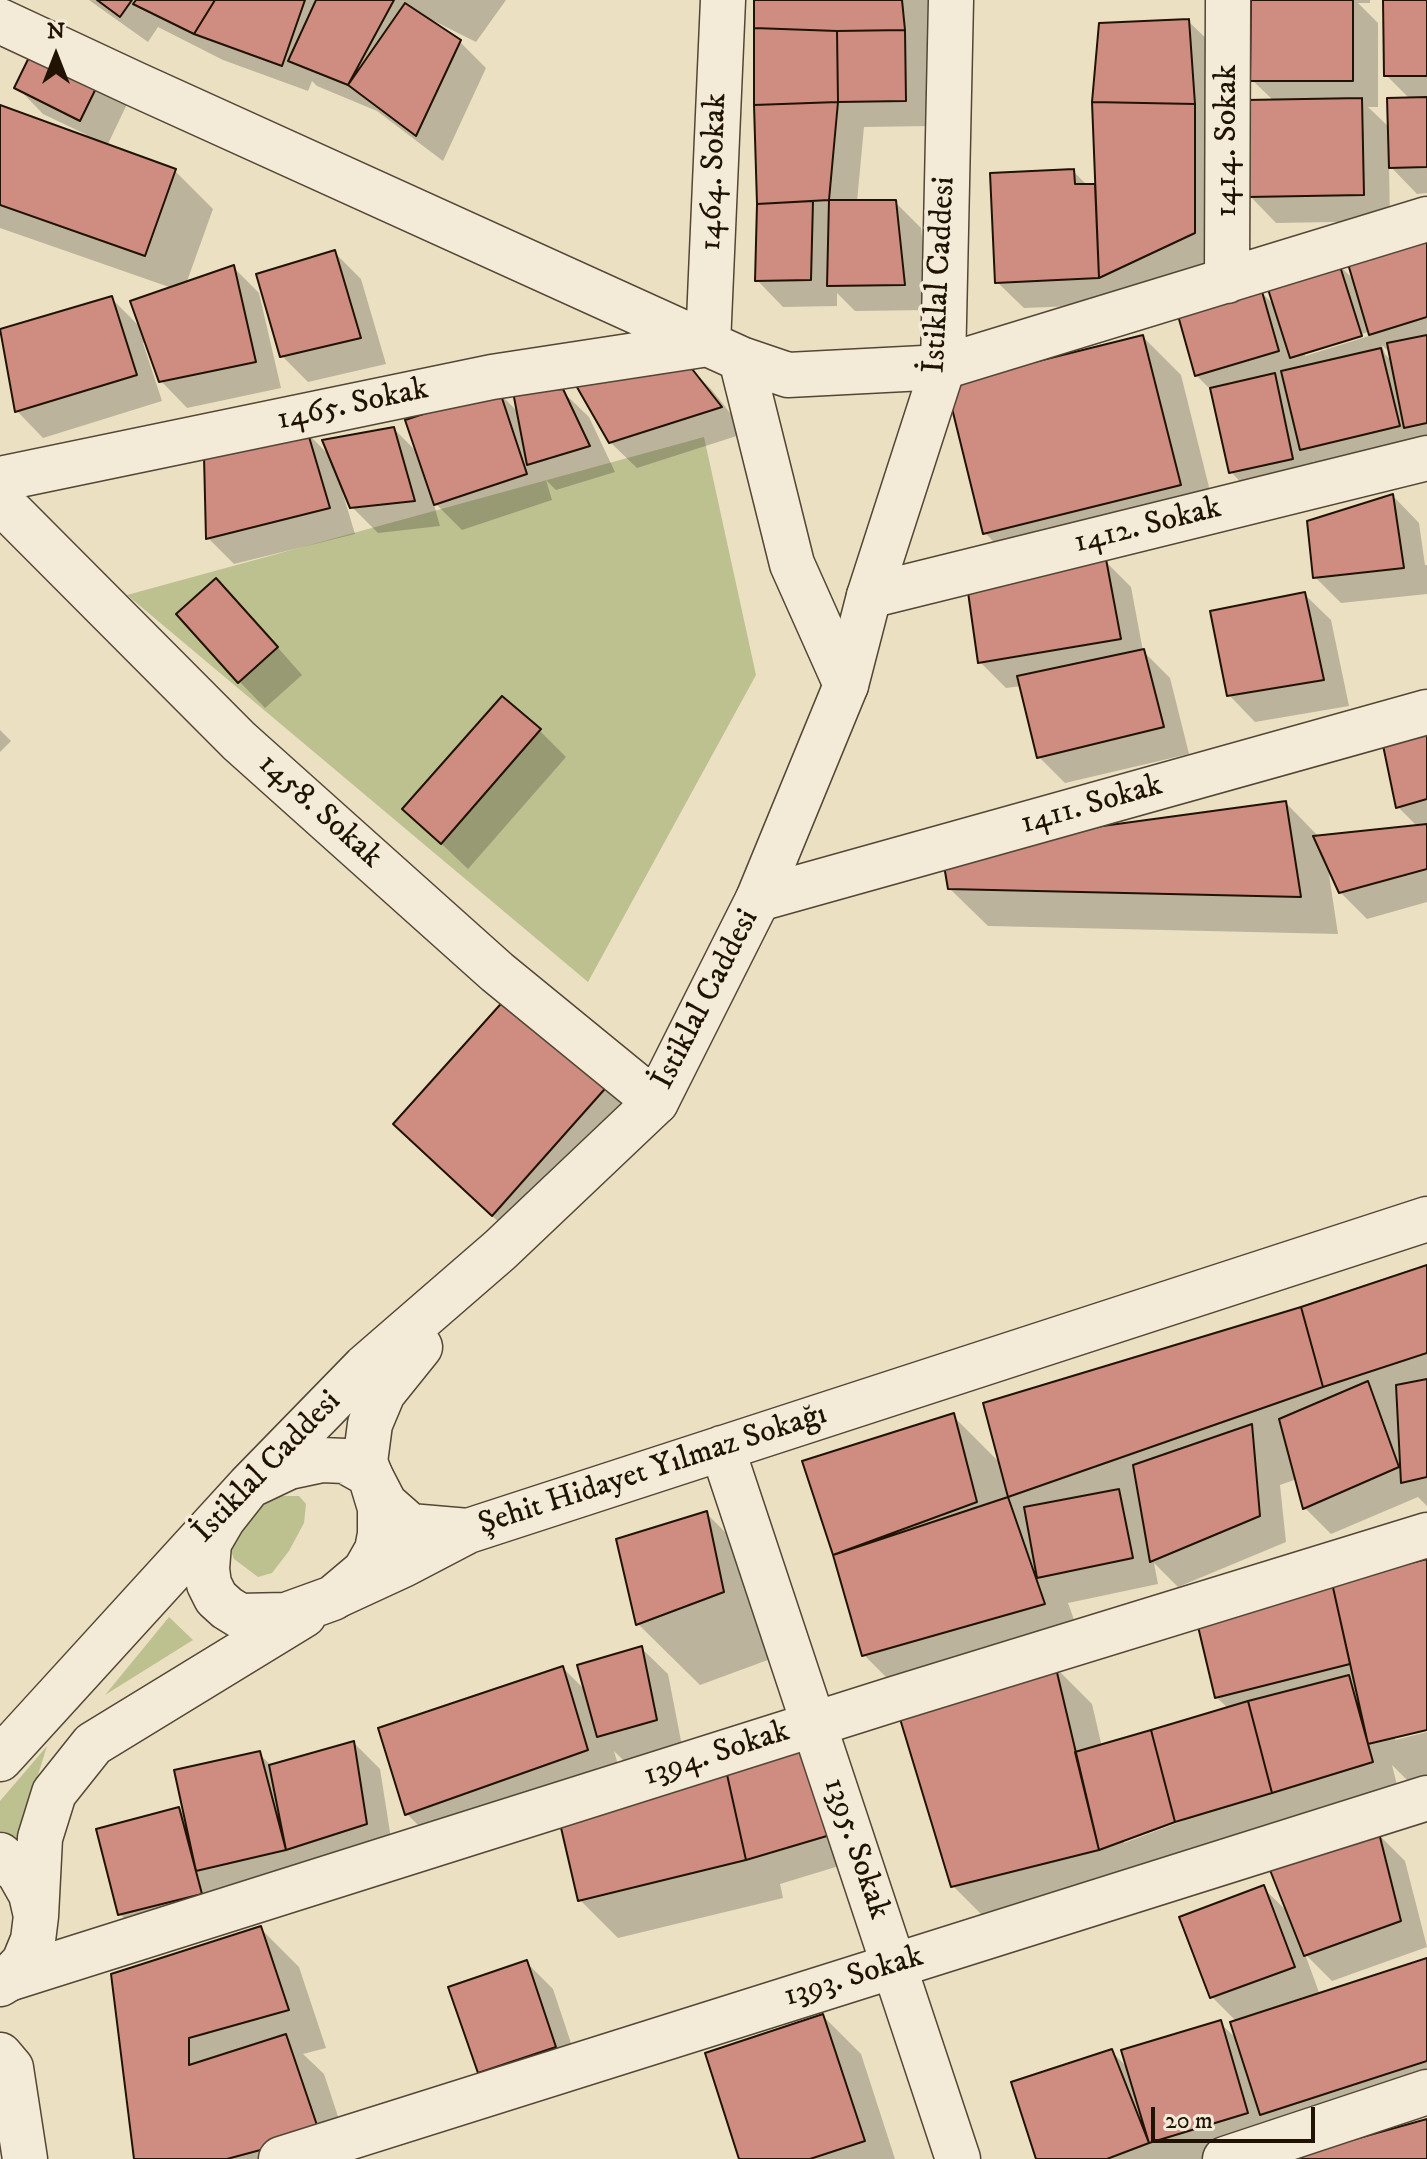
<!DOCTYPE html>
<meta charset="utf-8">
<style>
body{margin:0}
#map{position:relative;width:1427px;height:2159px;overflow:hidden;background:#ece0c3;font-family:"IM FELL DW Pica",serif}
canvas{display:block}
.north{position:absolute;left:16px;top:16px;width:80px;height:80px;-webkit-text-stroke:6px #f3ebd8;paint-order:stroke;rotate:0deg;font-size:22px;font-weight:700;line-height:32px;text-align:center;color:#201304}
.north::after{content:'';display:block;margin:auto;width:28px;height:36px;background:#201304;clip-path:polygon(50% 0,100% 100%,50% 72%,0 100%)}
.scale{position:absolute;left:1151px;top:2107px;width:164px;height:36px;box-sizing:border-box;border:4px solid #201304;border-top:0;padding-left:10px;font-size:24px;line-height:28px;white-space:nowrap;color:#201304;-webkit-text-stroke:6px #f3ebd8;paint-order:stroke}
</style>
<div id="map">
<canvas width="1427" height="2159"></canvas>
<div class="north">N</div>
<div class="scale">20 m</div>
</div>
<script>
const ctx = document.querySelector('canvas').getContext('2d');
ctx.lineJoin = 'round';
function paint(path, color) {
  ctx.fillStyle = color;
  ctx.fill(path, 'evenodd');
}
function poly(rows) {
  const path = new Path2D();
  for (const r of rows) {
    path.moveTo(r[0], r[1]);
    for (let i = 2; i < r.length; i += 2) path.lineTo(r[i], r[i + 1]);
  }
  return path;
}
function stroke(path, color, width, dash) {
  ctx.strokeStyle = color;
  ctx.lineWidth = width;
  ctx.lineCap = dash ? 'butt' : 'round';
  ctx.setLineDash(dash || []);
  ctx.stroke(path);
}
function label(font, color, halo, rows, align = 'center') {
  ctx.font = font + ' "IM FELL DW Pica",serif';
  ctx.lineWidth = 7;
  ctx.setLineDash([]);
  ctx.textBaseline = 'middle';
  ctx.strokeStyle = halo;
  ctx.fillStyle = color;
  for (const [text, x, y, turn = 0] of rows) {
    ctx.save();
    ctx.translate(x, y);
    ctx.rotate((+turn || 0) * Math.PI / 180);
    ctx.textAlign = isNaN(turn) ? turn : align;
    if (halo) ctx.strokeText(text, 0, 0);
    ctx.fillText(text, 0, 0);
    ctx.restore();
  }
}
paint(poly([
 [704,437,756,675,588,982,127,595],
 [279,1496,299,1496,306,1504,304,1523,289,1551,272,1573,258,1577,234,1559,229,1545,257,1509],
 [169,1617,193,1640,105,1695],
 [47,1746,18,1840,0,1831,0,1801]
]), '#bdc190');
paint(poly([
 [89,0,506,0,476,42,434,21,432,24,460,42,486,68,443,161,377,111,317,86,312,81,308,91,223,60,158,27,148,42],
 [756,0,958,0,932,126,864,127,857,202,895,202,921,228,930,310,855,311,837,293,837,306,783,307,757,280,759,205,756,105],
 [1253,0,1370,0,1370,3,1358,3,1378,23,1378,107,1368,107,1390,128,1410,99,1386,75,1385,0,1427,0,1427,193,1417,194,1389,165,1390,221,1276,223,1250,196,1274,101,1252,80],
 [1188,21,1215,47,1232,271,1127,304,1024,308,997,282,1073,171,1088,186,1094,186,1097,189],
 [38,44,128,102,107,146,175,171,213,209,186,284,233,267,259,293,281,388,187,408,161,381,147,342,143,343,162,401,43,438,17,411,111,298,142,329,172,288,0,228,0,107,86,138,87,135,43,114,17,87],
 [1427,235,1427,448,1328,476,1313,461,1318,485,1257,499,1231,472,1213,392,1196,375,1260,291,1275,306,1339,265,1355,281],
 [1371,331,1372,335,1305,356,1305,352],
 [1382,345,1391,354,1393,363,1385,354],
 [334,252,361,279,386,364,308,382,282,356],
 [1143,337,1181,375,1218,523,1023,571,985,533],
 [684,362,711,389,746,433,637,468,610,442],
 [562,391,589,417,615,472,556,490,546,480,552,500,462,530,433,501,440,526,378,533,352,507,345,490,342,491,355,534,234,564,208,538,307,433,331,457,394,429,419,454,498,392,519,413],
 [1393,496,1419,523,1425,565,1427,565,1427,594,1341,603,1315,577],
 [1105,561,1131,587,1143,651,1170,678,1189,754,1065,783,1038,756,1022,686,1006,688,980,662],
 [1304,594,1331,620,1349,706,1255,722,1229,695],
 [242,607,302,675,265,708,239,681],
 [502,698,540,731,566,757,468,869,405,809],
 [1427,721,1427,902,1367,919,1340,892,1328,868,1338,934,988,926,949,888,1286,803,1319,837,1418,827,1398,807],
 [0,730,11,741,0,752],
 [508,1000,647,1121,531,1252,434,1162],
 [1427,1267,1427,1506,1418,1497,1331,1534,1305,1508,1297,1479,1280,1485,1286,1542,1178,1587,1154,1563,1158,1584,1068,1603,1082,1642,902,1693,864,1655,835,1554,953,1416,1001,1464,1302,1309],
 [706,1513,768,1575,784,1654,700,1685,638,1624],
 [1427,1561,1427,1728,1395,1736,1395,1740,1427,1732,1427,1777,1408,1781,1392,1765,1398,1789,991,1924,953,1886,1054,1666,1092,1704,1102,1747,1229,1709,1216,1697,1198,1620],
 [1184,1816,1185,1820,1124,1843,1124,1838],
 [641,1648,668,1674,682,1746,625,1762,614,1751,625,1788,445,1852,407,1814,563,1668,587,1692],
 [818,1742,862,1859,780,1884,783,1898,618,1938,580,1900],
 [354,1743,380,1769,393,1851,147,1941,120,1914,179,1809,187,1818,259,1754,272,1766],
 [1379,1835,1405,1861,1427,1947,1332,1981,1305,1954,1320,1995,1427,1960,1427,2111,1300,2152,1268,2120,1273,2139,1209,2159,1038,2159,1112,2052,1128,2068,1220,2023,1238,2040,1237,2022,1212,1997,1182,1918,1263,1888,1290,1914],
 [261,1929,299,1967,326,2048,303,2054,324,2074,352,2159,136,2159,113,1975],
 [526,1962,553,1989,581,2073,506,2098,480,2072],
 [823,2016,861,2054,895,2159,742,2159]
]), '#0003');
const building = poly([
 [97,0,132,0,120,17,97,0],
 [136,0,215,0,194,34,133,4,136,0],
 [215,0,305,0,282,66,194,34,215,0],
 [316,0,394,0,348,85,288,61,316,0],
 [754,0,902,0,905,30,837,31,754,28,754,0],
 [1251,0,1353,0,1353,81,1250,81,1251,0],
 [1383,0,1427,0,1427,76,1384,76,1383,0],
 [405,3,461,40,416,136,348,85,405,3],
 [1189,19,1195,104,1092,102,1099,23,1189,19],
 [754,28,837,31,838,102,754,105,754,28],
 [905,30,906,101,838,102,837,31,905,30],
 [37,41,103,74,80,121,14,88,37,41],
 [1427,97,1427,167,1389,168,1387,98,1427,97],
 [1362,98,1364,195,1248,197,1246,100,1362,98],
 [838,102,829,200,757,204,754,105,838,102],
 [1092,102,1195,104,1195,233,1099,278,1092,102],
 [0,105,176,169,145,256,0,205,0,105],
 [1074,169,1075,184,1095,184,1099,278,995,283,990,173,1074,169],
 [829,200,896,200,905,285,827,286,829,200],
 [813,201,811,280,755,281,757,204,813,201],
 [1427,233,1427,317,1369,335,1346,257,1427,233],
 [335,250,361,338,280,357,256,274,335,250],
 [1339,263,1362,336,1290,358,1267,286,1339,263],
 [234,265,256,362,159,382,130,301,234,265],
 [1261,288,1279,351,1195,376,1177,312,1261,288],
 [112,296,137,375,15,412,0,329,112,296],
 [1143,335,1181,485,983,534,946,384,1143,335],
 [1427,335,1427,423,1404,428,1387,343,1427,335],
 [1381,348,1400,426,1300,450,1281,371,1381,348],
 [685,360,722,407,609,443,570,375,685,360],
 [1275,373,1293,459,1229,473,1210,388,1275,373],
 [499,389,527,474,434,505,405,420,499,389],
 [563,389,590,446,527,465,513,392,563,389],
 [394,427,415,501,350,508,322,440,394,427],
 [307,430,330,508,206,539,204,456,307,430],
 [1393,494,1404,568,1313,578,1307,521,1393,494],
 [1106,559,1121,639,978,663,967,585,1106,559],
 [216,578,278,647,238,683,176,614,216,578],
 [1305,592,1324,680,1227,696,1210,611,1305,592],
 [1144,649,1164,727,1037,758,1017,676,1144,649],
 [502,696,541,729,441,844,402,809,502,696],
 [1427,719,1427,799,1396,808,1379,726,1427,719],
 [1286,801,1301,897,948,889,941,848,1286,801],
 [1427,824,1427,869,1339,893,1313,836,1427,824],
 [507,997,611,1082,492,1216,393,1124,507,997],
 [1427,1265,1427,1353,1323,1387,1301,1307,1427,1265],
 [1301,1307,1323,1387,1008,1497,983,1403,1301,1307],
 [1427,1379,1427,1477,1401,1483,1396,1385,1427,1379],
 [1368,1381,1399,1467,1303,1509,1279,1419,1368,1381],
 [954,1413,977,1502,833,1555,802,1461,954,1413],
 [1252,1424,1260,1516,1150,1562,1133,1465,1252,1424],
 [1119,1489,1133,1558,1037,1578,1024,1507,1119,1489],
 [1008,1497,1045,1604,862,1656,833,1555,1008,1497],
 [707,1511,724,1592,636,1625,616,1539,707,1511],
 [1427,1559,1427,1730,1368,1744,1332,1583,1427,1559],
 [1332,1583,1350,1664,1215,1698,1196,1618,1332,1583],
 [642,1646,657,1720,597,1737,577,1665,642,1646],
 [1055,1664,1099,1850,951,1887,894,1699,1055,1664],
 [563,1666,588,1750,405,1815,378,1728,563,1666],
 [1349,1675,1373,1762,1272,1793,1248,1701,1349,1675],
 [1248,1701,1272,1793,1175,1822,1151,1730,1248,1701],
 [1151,1730,1175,1822,1099,1850,1075,1752,1151,1730],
 [819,1740,837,1833,746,1860,726,1770,819,1740],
 [354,1741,367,1824,286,1850,269,1765,354,1741],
 [260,1751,286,1850,196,1871,174,1770,260,1751],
 [726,1770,746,1860,578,1901,559,1819,726,1770],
 [179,1807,202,1894,118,1915,96,1829,179,1807],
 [1379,1833,1401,1921,1304,1956,1268,1865,1379,1833],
 [1264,1885,1295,1967,1210,1998,1179,1917,1264,1885],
 [261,1926,289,2010,189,2038,189,2065,286,2034,320,2134,227,2159,134,2159,111,1974,261,1926],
 [1427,1958,1427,2061,1260,2115,1230,2022,1427,1958],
 [527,1960,556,2047,478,2073,448,1987,527,1960],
 [823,2014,865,2141,810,2159,739,2159,705,2053,823,2014],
 [1221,2020,1248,2113,1149,2143,1121,2050,1221,2020],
 [1112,2049,1149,2143,1107,2159,1036,2159,1011,2082,1112,2049],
 [1427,2119,1427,2159,1284,2159,1427,2119]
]);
paint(building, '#cf8c81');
stroke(building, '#201304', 2);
const minor = poly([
 [0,21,135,84,741,359,788,375,943,367,1427,219],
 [1227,281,1228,0],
 [741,359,792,564,846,685],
 [0,479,492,377,708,344,723,0],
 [0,501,239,741,497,972,656,1102],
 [869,596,1427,458],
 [758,899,1427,712],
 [722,1448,958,2159],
 [370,1475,385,1504,410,1526,468,1531],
 [338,1595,403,1565,468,1531,1427,1219],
 [8,1979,894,1699,1427,1535],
 [281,2159,1427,1798],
 [1225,2159,1427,2092]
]);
const tertiary = poly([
 [370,1475,345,1461,322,1460,289,1467,249,1486,223,1519,209,1543,207,1569,209,1584,216,1598,227,1608,240,1616,286,1615,333,1598,365,1571,377,1550,380,1534,380,1508,370,1475,365,1462,370,1424,383,1393,420,1347],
 [0,1759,249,1486,365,1367,500,1250,656,1102,758,899,846,685,869,596,943,367,951,0],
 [0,1855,19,1873,31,1894,36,1916,33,1940,24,1962,8,1979,0,1984],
 [36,1916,40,1838,54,1793,93,1744,304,1615],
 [0,2055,11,2068,25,2159]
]);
stroke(minor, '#534634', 47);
stroke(tertiary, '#534634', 47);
stroke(minor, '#f3ebd8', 44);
stroke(tertiary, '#f3ebd8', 44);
label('32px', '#201304', '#f3ebd8', [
 ["1414. Sokak",1228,141,-90],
 ["1464. Sokak",715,172,-88],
 ["İstiklal Caddesi",941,275,-87],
 ["1465. Sokak",353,406,-12],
 ["1412. Sokak",1148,527,-14],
 ["1411. Sokak",1092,806,-16],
 ["1458. Sokak",319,812,42],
 ["İstiklal Caddesi",707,1000,-63],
 ["İstiklal Caddesi",268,1468,-46],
 ["Şehit Hidayet Yılmaz Sokağı",653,1471,-18],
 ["1394. Sokak",717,1755,-18],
 ["1395. Sokak",855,1849,71],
 ["1393. Sokak",854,1978,-17]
]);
</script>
